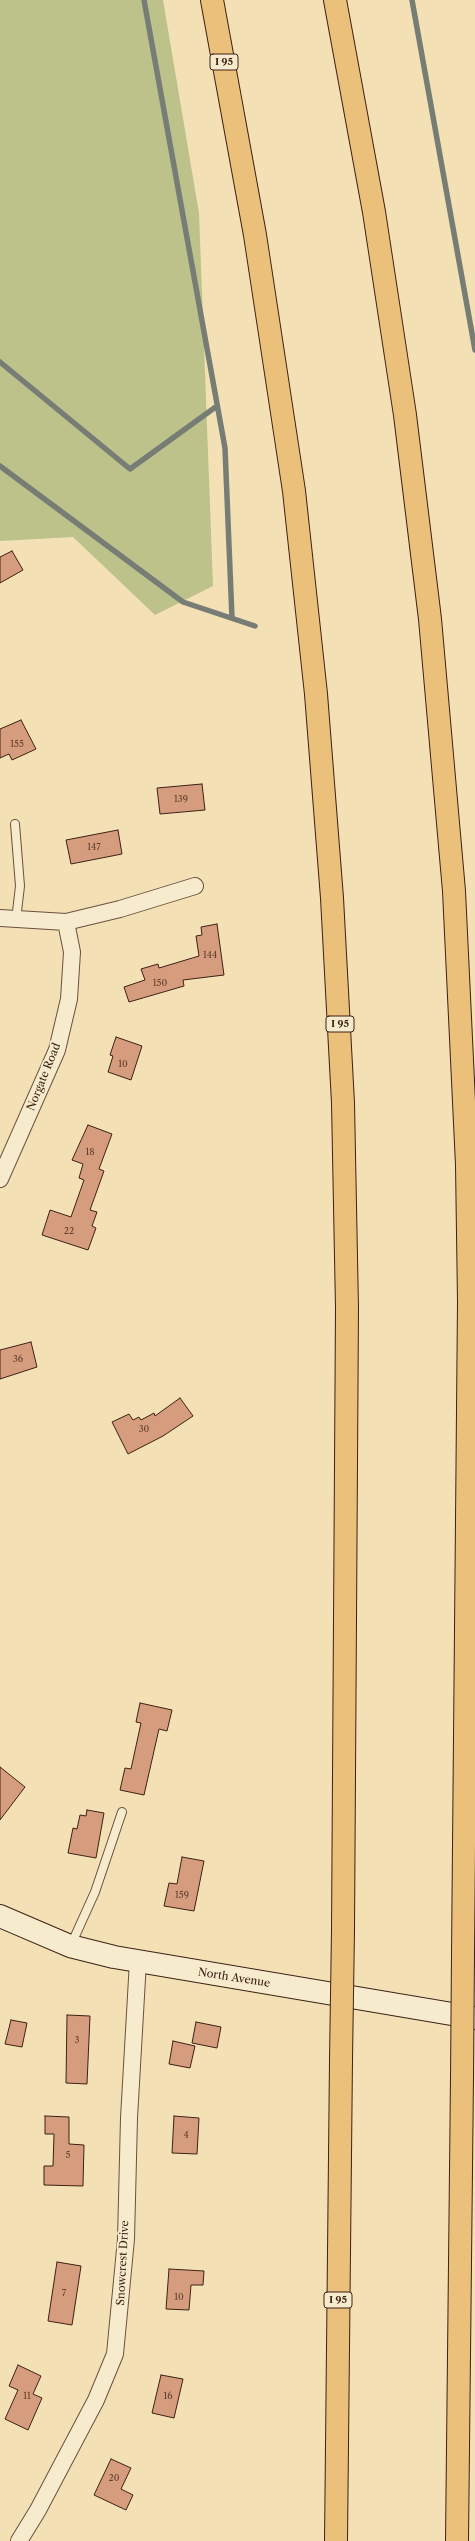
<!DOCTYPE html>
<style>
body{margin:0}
canvas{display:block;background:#f3e0b4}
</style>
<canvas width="475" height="2541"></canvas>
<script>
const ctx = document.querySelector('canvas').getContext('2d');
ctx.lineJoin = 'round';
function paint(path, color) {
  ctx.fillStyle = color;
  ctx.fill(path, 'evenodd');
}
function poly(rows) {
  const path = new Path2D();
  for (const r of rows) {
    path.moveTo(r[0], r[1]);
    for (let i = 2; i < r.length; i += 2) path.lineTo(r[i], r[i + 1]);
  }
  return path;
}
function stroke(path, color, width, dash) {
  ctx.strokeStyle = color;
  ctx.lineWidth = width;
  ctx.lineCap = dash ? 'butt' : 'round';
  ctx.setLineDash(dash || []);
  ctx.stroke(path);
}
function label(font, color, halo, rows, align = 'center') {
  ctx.font = font + ' "Libre Caslon Text",serif';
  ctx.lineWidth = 4;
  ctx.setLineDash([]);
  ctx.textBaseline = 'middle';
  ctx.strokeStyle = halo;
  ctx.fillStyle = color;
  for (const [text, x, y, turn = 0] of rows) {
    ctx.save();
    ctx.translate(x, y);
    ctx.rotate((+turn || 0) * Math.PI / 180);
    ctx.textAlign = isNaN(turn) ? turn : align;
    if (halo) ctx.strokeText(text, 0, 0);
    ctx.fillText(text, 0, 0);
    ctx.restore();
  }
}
paint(poly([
 [0,0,163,0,199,213,213,586,155,615,73,537,0,541]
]), '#bdc28b');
stroke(poly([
 [144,0,225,448,232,618],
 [412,0,475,350],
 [0,362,130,469,217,406],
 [0,466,183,602,255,626]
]), '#777d75', 5.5);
const building = poly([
 [12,551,23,570,0,583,0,557,12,551],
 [21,720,36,749,12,760,9,754,0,758,0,729,21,720],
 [202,784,205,810,160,814,157,788,202,784],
 [118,830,122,854,71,864,66,840,118,830],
 [217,924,224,975,183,980,184,986,129,1002,124,987,145,980,141,969,158,964,159,968,199,956,196,936,202,935,201,927,217,924],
 [116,1037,142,1046,131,1080,108,1072,113,1056,110,1055,116,1037],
 [88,1125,112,1134,99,1169,104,1171,90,1210,97,1212,92,1226,96,1228,88,1250,42,1235,50,1210,71,1217,84,1180,79,1178,83,1164,72,1160,88,1125],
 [31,1342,37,1367,0,1379,0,1350,31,1342],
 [180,1398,193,1416,163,1436,128,1454,112,1422,129,1414,133,1420,139,1417,141,1420,154,1413,155,1416,180,1398],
 [140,1703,172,1710,167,1731,159,1729,144,1795,120,1790,125,1768,131,1769,141,1723,136,1722,140,1703],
 [0,1767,25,1787,0,1820,0,1767],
 [87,1810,104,1813,96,1858,68,1853,73,1828,77,1829,80,1815,86,1816,87,1810],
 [182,1857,204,1861,194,1911,164,1906,169,1883,177,1884,182,1857],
 [67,2015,90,2016,87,2084,66,2083,67,2015],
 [11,2020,27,2023,22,2047,5,2044,11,2020],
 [196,2022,221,2027,217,2048,192,2043,196,2022],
 [173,2041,195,2046,190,2068,169,2064,173,2041],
 [45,2116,69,2117,69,2144,84,2145,83,2186,44,2185,44,2166,53,2166,54,2134,45,2134,45,2116],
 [174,2116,199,2118,197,2154,172,2153,174,2116],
 [57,2262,81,2266,72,2325,48,2321,57,2262],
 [169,2269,204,2271,203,2285,191,2285,189,2310,166,2309,169,2269],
 [18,2365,41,2376,33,2394,42,2398,28,2430,5,2419,18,2390,9,2386,18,2365],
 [161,2375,183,2379,174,2418,152,2413,161,2375],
 [111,2459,131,2468,121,2489,133,2495,126,2510,94,2495,111,2459]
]);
paint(building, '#d69c7e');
stroke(building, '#3d2115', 1);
const service = poly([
 [15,824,20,886,16,920],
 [71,1945,95,1892,122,1812]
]);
const minor = poly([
 [0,918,66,922,120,909,195,886],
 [0,1179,57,1050,69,999,72,952,66,922],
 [19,2541,38,2510,96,2400,115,2354,126,2239,129,2118,138,1961]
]);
const secondary = poly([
 [0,1916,70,1946,114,1957,475,2018]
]);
const motorway = poly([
 [212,0,255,235,294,491,316,694,332,898,343,1103,347,1308,343,1930],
 [335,0,374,212,405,415,430,619,454,891,467,1165,469,1302,463,1954],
 [336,2541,341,2059],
 [457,2541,462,2077]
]);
stroke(service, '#6a513d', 10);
stroke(minor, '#6a513d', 18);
stroke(secondary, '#3d2115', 24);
stroke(motorway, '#3d2115', 24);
stroke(service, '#f7ebce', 8);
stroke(minor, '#f7ebce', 16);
stroke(secondary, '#f7ebce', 22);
stroke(motorway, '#eac07a', 22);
const motorwayBridge = poly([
 [341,2059,343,1930],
 [462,2077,463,1954]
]);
stroke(motorwayBridge, '#3d2115', 24, []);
stroke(motorwayBridge, '#eac07a', 22);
label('9px', '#63402f', null, [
 ["155",17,744],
 ["139",181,799],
 ["147",94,847],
 ["144",210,955],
 ["150",160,983],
 ["10",123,1064],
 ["18",90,1152],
 ["22",69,1231],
 ["36",18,1359],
 ["30",144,1429],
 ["159",182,1895],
 ["3",77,2040],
 ["4",186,2135],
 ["5",68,2155],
 ["7",64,2293],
 ["10",179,2297],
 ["11",27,2396],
 ["16",168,2396],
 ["20",114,2478]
]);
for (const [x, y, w] of [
 [224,62,28],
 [340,1024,28],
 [338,2300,28]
]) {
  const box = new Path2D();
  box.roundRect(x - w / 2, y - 8, w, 16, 3);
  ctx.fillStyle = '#f7ebce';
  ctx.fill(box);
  stroke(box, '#3d2115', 1);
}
label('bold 10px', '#3d2115', null, [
 ["I 95",224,62],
 ["I 95",340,1024],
 ["I 95",338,2300]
]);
label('11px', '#3d2115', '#f7ebce', [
 ["Norgate Road",44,1077,-68],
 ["North Avenue",234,1978,9],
 ["Snowcrest Drive",123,2263,-87]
]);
</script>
